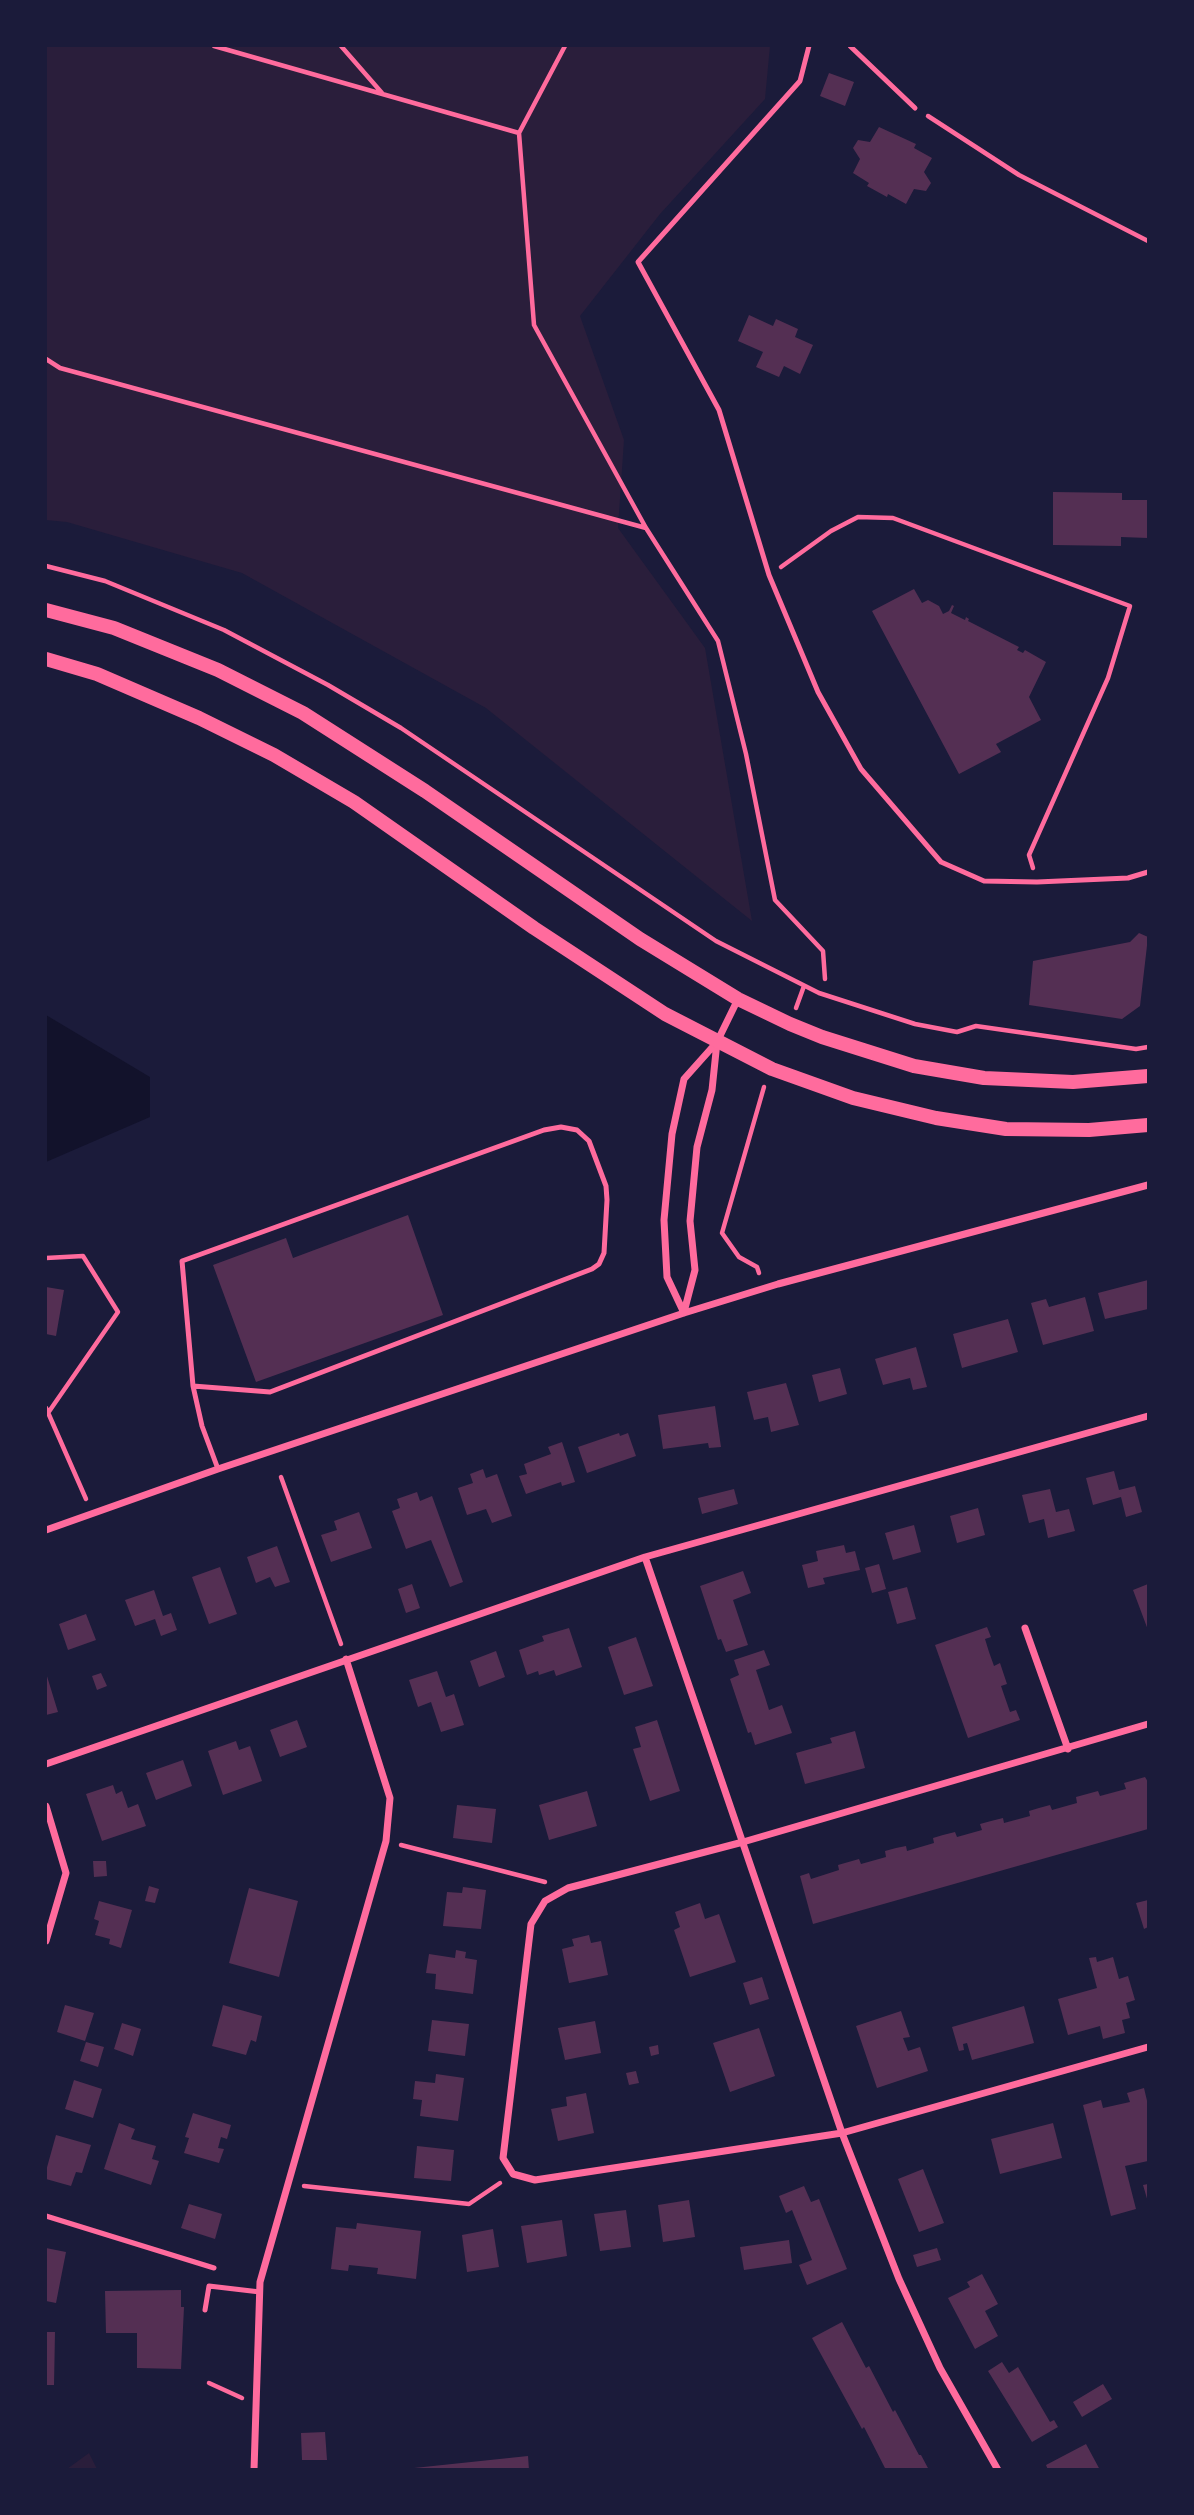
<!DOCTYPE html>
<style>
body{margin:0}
#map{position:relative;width:1194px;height:2515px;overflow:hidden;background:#1b1b3a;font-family:"DM Sans",sans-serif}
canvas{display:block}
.frame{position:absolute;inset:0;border:47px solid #1b1b3a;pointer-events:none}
</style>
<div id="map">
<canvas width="1194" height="2515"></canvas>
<div class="frame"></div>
</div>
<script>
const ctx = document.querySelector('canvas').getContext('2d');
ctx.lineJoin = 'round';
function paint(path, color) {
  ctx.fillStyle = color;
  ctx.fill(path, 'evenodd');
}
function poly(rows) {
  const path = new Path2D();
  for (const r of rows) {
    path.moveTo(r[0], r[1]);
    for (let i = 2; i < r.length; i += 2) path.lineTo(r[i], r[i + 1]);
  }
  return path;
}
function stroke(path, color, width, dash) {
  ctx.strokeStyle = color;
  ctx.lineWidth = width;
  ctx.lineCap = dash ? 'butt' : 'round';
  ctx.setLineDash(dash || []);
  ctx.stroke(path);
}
paint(poly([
 [46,46,770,46,765,99,660,214,580,316,624,440,618,528,705,648,752,921,486,708,242,573,67,522,46,520],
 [89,2453,97,2469,67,2469]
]), '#2a1e3b');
paint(poly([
 [46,1015,150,1077,150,1117,46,1162]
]), '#12122b');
paint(poly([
 [829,73,854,82,845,106,820,96],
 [879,127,916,144,914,148,932,158,924,172,931,183,926,191,914,189,906,204,888,194,887,197,867,186,869,183,853,173,860,159,853,148,858,140,870,142],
 [749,315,773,326,776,319,798,329,795,337,813,345,800,374,784,366,779,377,756,367,763,352,738,341],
 [1053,492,1122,493,1122,500,1148,500,1148,538,1121,537,1121,546,1053,545],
 [914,589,922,603,928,600,939,606,943,614,949,611,952,605,954,606,951,613,965,620,966,617,969,619,968,621,1019,647,1017,650,1023,653,1025,650,1046,662,1029,697,1041,720,996,744,1001,752,959,774,872,611],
 [1139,933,1148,937,1140,1006,1122,1019,1029,1005,1033,961,1130,942],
 [408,1215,443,1315,256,1382,213,1265,286,1238,293,1258],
 [1148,1280,1148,1309,1105,1319,1098,1293],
 [46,1287,64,1290,56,1336,46,1334],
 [1085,1297,1094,1331,1043,1345,1031,1303,1046,1299,1049,1307],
 [1008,1319,1018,1352,962,1368,953,1334],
 [916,1347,927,1387,913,1390,910,1378,883,1385,875,1359],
 [840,1368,847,1394,819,1402,812,1375],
 [786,1383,799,1425,771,1432,768,1417,754,1420,747,1392],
 [715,1406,721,1447,709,1448,708,1443,663,1449,658,1415],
 [619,1433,620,1436,628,1433,636,1456,587,1473,578,1447],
 [562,1442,575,1482,562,1486,561,1482,526,1494,519,1476,527,1474,524,1464,551,1454,548,1447],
 [483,1469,486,1478,497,1474,512,1516,492,1523,486,1509,467,1515,458,1488,473,1483,470,1474],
 [1114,1471,1119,1490,1135,1486,1142,1512,1126,1517,1121,1497,1093,1505,1086,1478],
 [734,1489,738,1504,702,1514,698,1498],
 [1050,1489,1056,1512,1069,1509,1075,1531,1048,1538,1044,1519,1029,1523,1022,1495],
 [417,1492,420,1501,432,1496,463,1582,450,1587,431,1540,406,1549,392,1511,400,1508,397,1499],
 [978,1508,985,1535,957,1543,950,1516],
 [359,1512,372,1548,331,1562,321,1535,337,1530,334,1521],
 [914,1525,921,1552,893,1560,885,1533],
 [844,1545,846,1553,855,1551,860,1570,823,1578,825,1584,808,1588,802,1565,818,1561,816,1551],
 [277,1546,290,1582,275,1587,270,1577,256,1583,247,1557],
 [879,1564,886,1589,872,1593,865,1568],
 [220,1567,237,1614,209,1624,192,1577],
 [743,1571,751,1593,733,1600,748,1645,726,1652,721,1639,718,1640,700,1586],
 [412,1584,420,1608,406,1613,398,1589],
 [1148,1584,1148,1630,1133,1590],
 [907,1587,916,1619,897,1624,888,1592],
 [154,1590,163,1616,171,1613,177,1630,161,1636,155,1619,135,1626,125,1600],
 [86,1614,96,1640,68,1650,59,1624],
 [987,1627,991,1637,985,1639,989,1652,994,1666,1000,1663,1007,1684,1001,1686,1010,1712,1016,1710,1020,1720,968,1738,935,1645],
 [569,1628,582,1667,556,1676,554,1670,539,1675,538,1671,527,1675,519,1650,544,1641,542,1636],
 [636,1637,653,1686,624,1695,608,1647],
 [764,1650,770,1665,756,1670,765,1697,769,1710,782,1705,792,1733,755,1745,751,1732,748,1733,730,1679,739,1675,734,1660],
 [496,1651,505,1677,479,1687,470,1661],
 [437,1671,446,1697,454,1694,464,1725,441,1732,431,1702,418,1707,409,1680],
 [46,1673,58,1712,46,1715],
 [101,1673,107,1686,97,1690,92,1676],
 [297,1720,307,1747,280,1757,270,1730],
 [657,1720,680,1791,650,1801,633,1749,641,1747,635,1727],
 [855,1731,865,1768,805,1784,796,1753,832,1743,830,1738],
 [236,1741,239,1750,250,1746,262,1781,223,1795,208,1751],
 [183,1760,192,1786,156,1800,146,1773],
 [1145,1777,1148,1782,1148,1829,813,1924,800,1876,809,1873,811,1879,839,1870,838,1865,859,1859,861,1864,886,1857,885,1851,896,1848,906,1846,907,1851,934,1843,933,1838,943,1835,955,1832,957,1837,982,1830,980,1824,991,1821,1003,1818,1004,1823,1030,1816,1029,1811,1039,1808,1050,1805,1052,1810,1077,1803,1076,1797,1098,1791,1100,1796,1126,1789,1124,1783],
 [113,1785,116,1794,122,1791,128,1808,138,1804,146,1826,102,1841,86,1794],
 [587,1791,597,1826,549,1840,539,1805],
 [457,1805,496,1809,492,1843,453,1838],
 [93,1861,106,1861,107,1876,94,1877],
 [149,1886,159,1889,155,1903,145,1901],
 [463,1887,486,1890,481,1929,443,1926,447,1892,462,1893],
 [249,1888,298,1901,279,1977,229,1963],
 [1148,1900,1148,1927,1144,1929,1136,1903],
 [99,1901,132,1910,121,1948,109,1944,110,1939,95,1935,99,1921,94,1919],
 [700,1903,705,1919,719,1914,736,1962,690,1977,674,1930,680,1927,675,1912],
 [589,1935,591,1943,601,1941,608,1975,569,1983,562,1949,574,1946,572,1939],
 [456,1950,466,1952,465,1958,477,1960,473,1994,435,1989,436,1974,426,1973,429,1954,455,1958],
 [1096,1957,1097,1962,1113,1957,1119,1979,1128,1976,1135,2000,1126,2003,1130,2018,1122,2020,1125,2033,1103,2039,1100,2026,1068,2035,1058,1999,1097,1988,1089,1958],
 [762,1977,769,1999,750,2005,743,1983],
 [65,2005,94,2013,85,2041,57,2032],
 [223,2005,262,2016,256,2042,251,2040,246,2055,212,2046],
 [1024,2006,1034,2043,972,2060,967,2043,963,2044,964,2050,959,2051,952,2027],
 [901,2011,910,2037,903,2038,908,2051,920,2047,928,2071,877,2088,856,2026],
 [432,2020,469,2024,465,2056,428,2051],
 [595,2021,601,2053,565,2060,558,2028],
 [122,2023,141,2029,133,2056,114,2049],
 [759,2028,775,2076,730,2092,713,2043],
 [86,2042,104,2047,98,2067,80,2061],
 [658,2045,659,2054,651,2056,649,2047],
 [636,2071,639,2083,629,2085,626,2073],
 [436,2074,464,2078,458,2121,420,2116,422,2100,413,2099,415,2081,435,2083],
 [74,2080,102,2089,93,2118,65,2109],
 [1144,2088,1148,2105,1148,2161,1125,2166,1136,2209,1111,2216,1083,2105,1101,2100,1103,2108,1130,2102,1127,2093],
 [586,2093,594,2133,558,2141,551,2109,567,2106,566,2097],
 [193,2113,231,2125,227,2139,221,2137,218,2148,224,2149,219,2163,184,2153,189,2138,185,2137],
 [119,2123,135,2129,131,2139,156,2146,152,2159,159,2161,151,2185,104,2169],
 [1053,2123,1062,2158,1000,2174,991,2139],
 [56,2135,91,2145,82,2173,76,2172,71,2186,46,2179,46,2171],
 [417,2146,454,2150,451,2181,414,2178],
 [923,2169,944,2223,919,2232,898,2179],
 [1148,2184,1148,2202,1143,2185],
 [804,2186,811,2202,819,2199,847,2269,807,2285,799,2265,812,2260,792,2210,786,2213,779,2196],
 [689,2200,695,2237,663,2242,658,2205],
 [189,2204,222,2214,215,2239,181,2228],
 [626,2210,631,2247,600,2251,594,2214],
 [562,2220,567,2256,527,2263,521,2226],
 [357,2223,421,2231,416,2279,377,2274,378,2268,349,2265,348,2271,331,2269,336,2227,356,2229],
 [493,2229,499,2267,467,2272,462,2235],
 [789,2240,792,2263,744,2270,740,2247],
 [46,2248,66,2252,56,2303,46,2301],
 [937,2248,941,2260,917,2267,913,2255],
 [982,2274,998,2304,985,2311,998,2336,975,2349,948,2298,970,2287,967,2282],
 [181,2290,181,2307,184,2307,181,2369,137,2368,137,2333,106,2333,105,2291],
 [842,2322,866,2368,869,2366,893,2412,895,2410,919,2455,921,2455,929,2470,886,2470,864,2427,862,2429,812,2338],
 [46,2332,55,2332,54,2385,46,2385],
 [1002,2362,1009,2373,1018,2367,1050,2422,1054,2420,1058,2427,1032,2442,988,2371],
 [1103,2384,1112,2399,1082,2417,1073,2402],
 [325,2432,327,2460,302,2460,301,2433],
 [1086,2444,1100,2470,1048,2470,1046,2465],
 [528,2456,529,2470,414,2470,414,2468]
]), '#542f53');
stroke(poly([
 [214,46,519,133],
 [341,46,382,93],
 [565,46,519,133,534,325,646,528,718,641,746,754,775,900,823,951,825,979],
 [928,116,1019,175,1148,241],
 [46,359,60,368,646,528],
 [46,566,105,581,224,630,328,685,401,728,716,941,819,993,915,1024,957,1032,976,1026,1136,1049,1148,1047],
 [781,567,831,531,858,517,893,518,1130,606,1108,678,1029,855,1033,868],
 [796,1008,804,986],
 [46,1258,83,1256,118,1312,48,1413],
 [759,1273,757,1267,739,1257,722,1233,764,1087],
 [46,1408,86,1499],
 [281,1477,341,1644],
 [401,1845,545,1882],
 [304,2186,469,2204,500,2183],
 [209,2383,242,2398]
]), '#ff6b9d', 4.5);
stroke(poly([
 [809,46,800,81,638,262,719,410,769,575,818,692,861,769,941,862,984,881,1037,882,1128,878,1148,872],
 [850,46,915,108],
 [193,1386,182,1261,544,1130,561,1127,577,1130,589,1141,606,1186,607,1200,604,1253,599,1264,592,1269,270,1392,193,1386,202,1426,218,1469],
 [46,2216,214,2268],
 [205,2310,209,2286,260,2292]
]), '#ff6b9d', 5);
stroke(poly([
 [684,1312,695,1270,690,1221,697,1147,712,1090,717,1042],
 [684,1313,667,1277,664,1220,672,1134,684,1079,717,1042,738,999],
 [46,1530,218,1469,684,1313,778,1284,1148,1185],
 [645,1557,842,2133,899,2279,940,2368,998,2470],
 [1025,1628,1068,1749],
 [1148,1724,743,1842,568,1888,545,1901,531,1924,503,2158,513,2174,535,2180,842,2133,1148,2047],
 [46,1764,645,1557,1148,1416],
 [46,1806,66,1873,46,1941],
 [254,2470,260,2282,386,1841,390,1798,346,1659]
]), '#ff6b9d', 7);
stroke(poly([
 [46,610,114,628,218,670,303,713,425,791,640,939,738,999,790,1024,822,1037,914,1066,984,1078,1073,1082,1148,1076],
 [46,659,97,674,199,718,274,755,354,802,534,928,665,1014,772,1069,853,1098,936,1118,1006,1129,1089,1130,1148,1125]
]), '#ff6b9d', 14);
</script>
